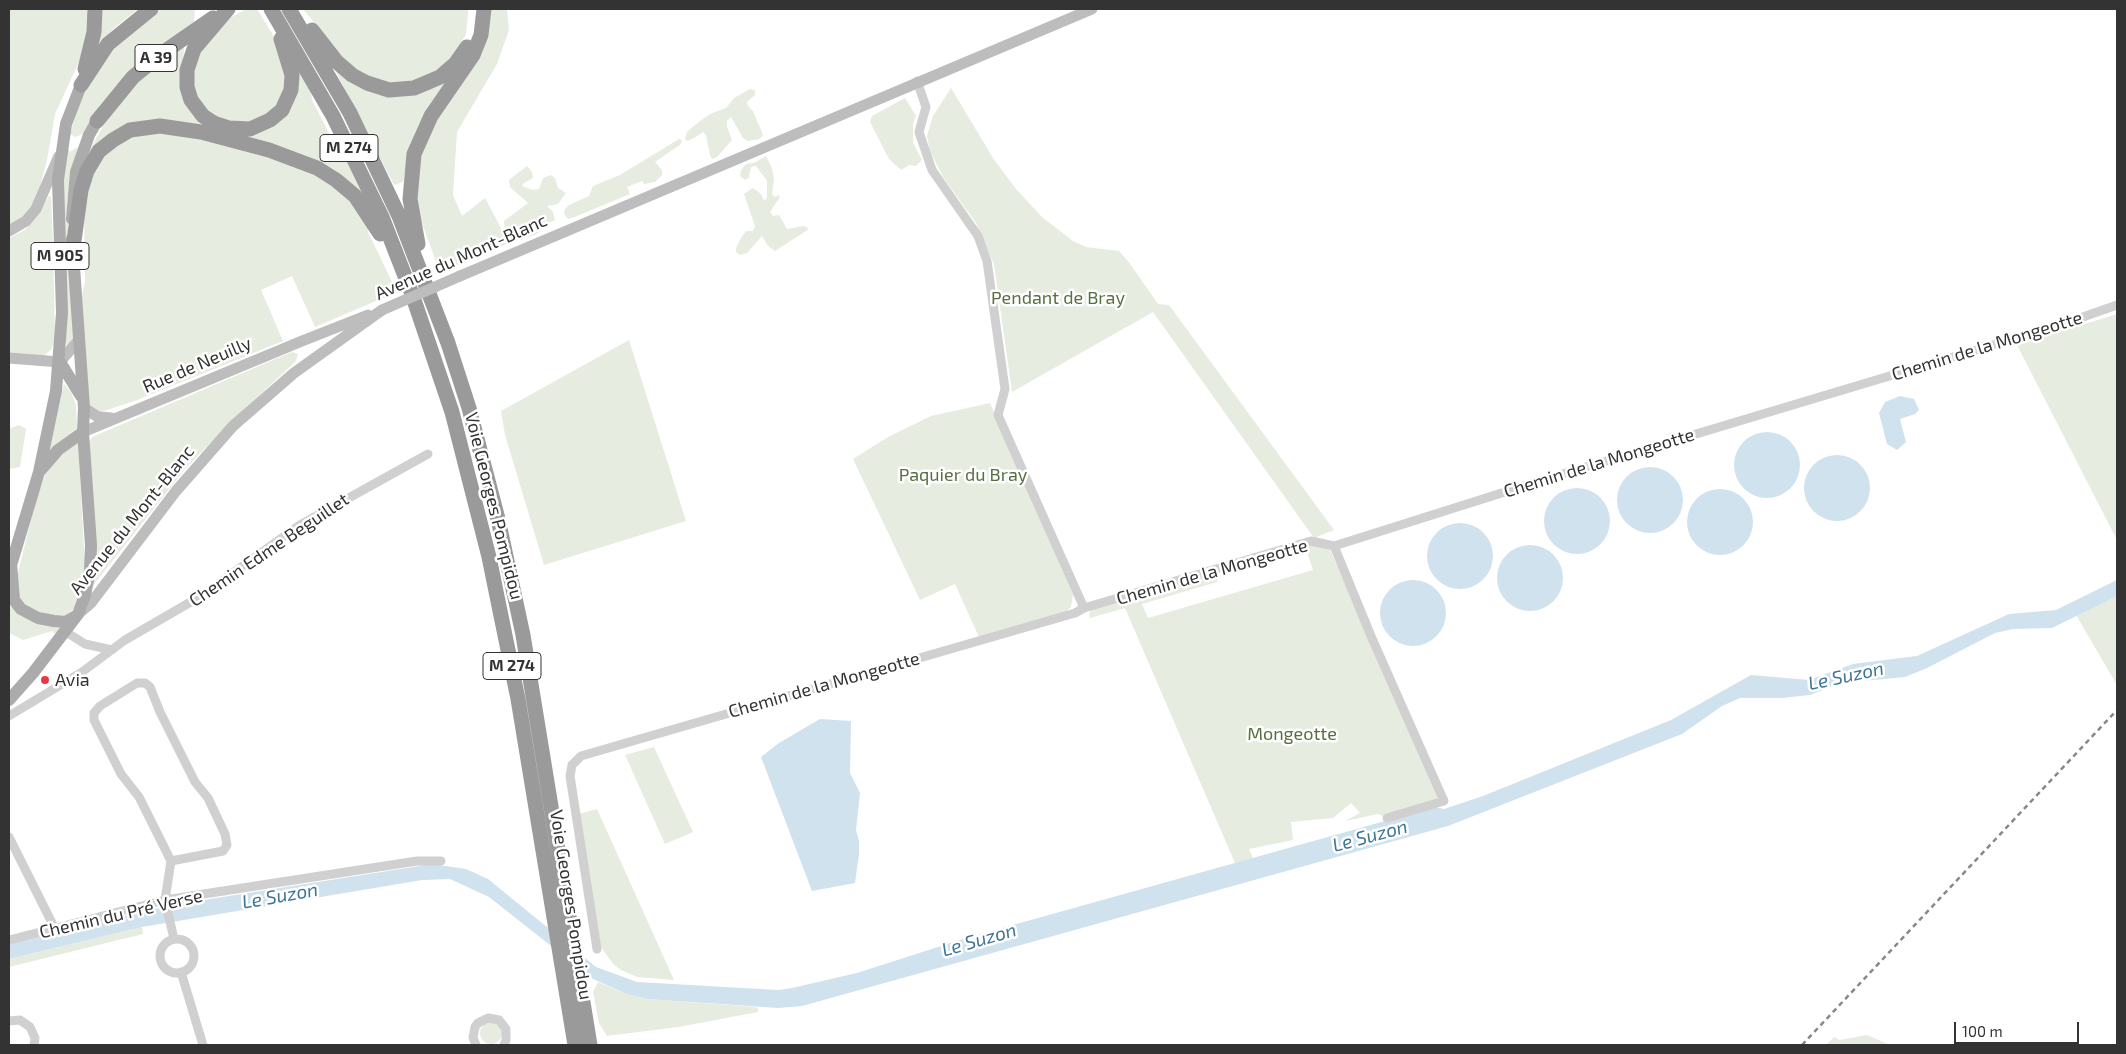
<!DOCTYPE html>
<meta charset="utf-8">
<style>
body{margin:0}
#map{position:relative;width:2126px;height:1054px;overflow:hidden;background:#fff;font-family:"Exo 2",sans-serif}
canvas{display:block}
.frame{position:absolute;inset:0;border:10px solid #333;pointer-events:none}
.scale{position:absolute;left:1954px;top:1022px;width:125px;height:22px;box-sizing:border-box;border:2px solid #333;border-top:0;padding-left:6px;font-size:15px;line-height:18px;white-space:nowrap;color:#333;-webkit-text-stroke:4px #fff;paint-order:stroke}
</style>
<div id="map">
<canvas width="2126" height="1054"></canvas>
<div class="frame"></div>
<div class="scale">100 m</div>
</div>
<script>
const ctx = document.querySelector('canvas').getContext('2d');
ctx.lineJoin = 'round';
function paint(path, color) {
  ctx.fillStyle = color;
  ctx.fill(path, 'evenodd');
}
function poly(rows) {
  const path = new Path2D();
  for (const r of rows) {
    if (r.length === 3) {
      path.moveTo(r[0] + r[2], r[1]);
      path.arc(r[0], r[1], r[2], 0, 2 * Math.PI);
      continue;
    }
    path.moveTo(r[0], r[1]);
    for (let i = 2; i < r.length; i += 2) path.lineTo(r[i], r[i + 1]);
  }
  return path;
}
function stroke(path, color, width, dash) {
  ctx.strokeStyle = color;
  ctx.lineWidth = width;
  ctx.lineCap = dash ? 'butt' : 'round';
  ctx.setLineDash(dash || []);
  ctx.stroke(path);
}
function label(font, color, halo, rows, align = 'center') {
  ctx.font = font + ' "Exo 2",sans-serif';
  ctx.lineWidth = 5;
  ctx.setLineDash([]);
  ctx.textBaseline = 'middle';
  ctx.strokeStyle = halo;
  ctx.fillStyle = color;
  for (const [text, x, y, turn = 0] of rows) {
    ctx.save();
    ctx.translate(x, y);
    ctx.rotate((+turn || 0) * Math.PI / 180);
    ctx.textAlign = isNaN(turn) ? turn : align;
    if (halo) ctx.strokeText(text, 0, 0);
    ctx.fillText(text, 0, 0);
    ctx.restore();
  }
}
paint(poly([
 [9,9,90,9,90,30,83,53,55,114,47,160,37,198,23,217,9,227],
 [99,9,138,9,113,29,96,48],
 [161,9,195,9,194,22,127,74,100,105,83,134,75,137,70,134,83,91,102,60,136,26],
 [246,9,257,9,273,35,283,59,286,89,271,113,249,123,230,123,213,116,197,99,192,77,200,50,230,18],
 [303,9,468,9,468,14,466,34,450,62,438,71,419,81,401,84,371,79,349,66],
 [490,9,507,9,509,30,497,64,457,132,453,195,462,216,485,198,509,243,440,273,416,206,418,156],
 [184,47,183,62,211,129,154,121,91,154,88,153,111,112,144,76],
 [332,64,371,91,450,75,406,166,403,182,394,185],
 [298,70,311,91,312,100,330,135,351,167,363,194,244,138,262,131],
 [951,88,993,158,1016,189,1042,217,1073,241,1086,247,1119,251,1128,261,1158,304,1169,305,1334,530,1314,538,1153,312,1012,392,994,264,976,223,943,177,930,151,927,136,933,116],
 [750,89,755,90,755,95,747,102,748,106,753,111,763,135,760,139,748,141,743,138,731,117,727,121,727,127,732,140,717,157,712,159,710,155,706,135,703,132,694,138,687,141,685,139,687,132,700,121,710,114,726,108,734,98],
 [905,98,916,116,913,123,913,143,922,160,916,166,909,165,901,170,889,159,870,122,872,116],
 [178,132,304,166,345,194,368,223,368,232,397,292,315,327,292,276,261,290,283,341,137,400,98,413,89,405,82,296,85,282,84,202,97,164,111,147,138,134],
 [679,139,682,140,681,144,655,162,662,170,662,175,655,182,644,184,642,181,627,187,630,194,572,218,568,219,564,214,565,209,569,205,589,196,593,186,620,175],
 [67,147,70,152,78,147,67,202,74,337,70,345,66,346,62,198],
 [766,156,772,168,774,179,772,194,775,197,779,195,780,197,770,212,773,216,779,215,787,229,804,226,809,229,775,251,768,246,762,236,747,253,740,255,736,252,736,248,741,238,746,231,753,231,755,226,744,194,753,188,761,194,763,199,766,200,767,196,767,181,756,166,751,167,749,178,745,180,740,176,741,170,746,164,754,163],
 [527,166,532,172,533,178,524,183,522,186,533,190,539,189,543,178,551,175,555,178,558,188,566,193,558,204,547,206,553,212,555,220,549,223,545,221,542,230,535,235,520,239,512,238,505,234,504,221,528,203,510,187,509,180],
 [49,196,51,197,53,243,55,339,51,350,43,356,9,353,9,238,25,230,36,217],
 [2117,314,2117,540,2017,345],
 [629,340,686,521,544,565,505,435,501,411],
 [292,352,298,354,296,361,233,420,186,468,91,588,89,443,92,437],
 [64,384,71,392,76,405,77,428,49,451],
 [990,403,1073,595,1071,607,1065,612,979,637,955,584,920,600,853,459,888,437,931,416],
 [19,425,26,429,20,467,9,469,9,429],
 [78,442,85,565,82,587,73,609,66,616,53,617,25,607,18,596,17,577,35,503,46,473,56,459],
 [1316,545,1330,550,1438,795,1436,801,1384,816,1378,814,1345,821,1360,813,1351,803,1333,818,1291,822,1293,840,1249,849,1253,858,1235,863,1125,608,1090,618,1089,614,1092,609,1207,575,1213,575,1218,579,1217,582,1142,604,1148,618,1313,570,1305,546],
 [9,595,63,628,57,635,52,631,23,640,9,633],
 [2117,596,2117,685,2076,615],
 [654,747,693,832,665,844,625,755],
 [597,809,674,980,637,977,621,970,613,964,601,947,579,814],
 [142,927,143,934,9,967,9,959],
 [598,982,627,994,647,999,756,1007,758,1009,758,1012,678,1027,607,1036,599,1023,593,992],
 [491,1033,11],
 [1867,1035,1890,1045,1826,1045,1834,1037,1840,1040]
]), '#e6ecdf');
paint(poly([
 [1900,396,1914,399,1919,410,1915,414,1900,419,1906,442,1897,450,1887,444,1879,413,1885,402],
 [1767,465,33],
 [1837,488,33],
 [1650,500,33],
 [1577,521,33],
 [1720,522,33],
 [1460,556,33],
 [1530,578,33],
 [2117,580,2117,596,2052,628,2013,629,1995,633,1927,668,1905,677,1841,683,1810,695,1782,698,1740,698,1722,706,1682,734,1448,826,802,1006,778,1008,647,999,627,994,593,979,489,897,450,879,422,880,142,927,9,959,9,942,172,905,432,864,466,869,488,879,596,967,637,982,779,990,792,988,857,973,963,939,1435,807,1444,809,1483,796,1671,720,1751,675,1809,680,1853,664,1917,656,2009,614,2056,610],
 [1413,613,33],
 [820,719,851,721,850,773,860,793,856,830,859,841,859,854,855,883,812,891,761,757,779,743]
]), '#cfe2ee');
stroke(poly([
 [917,81,926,107,919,132,932,170,978,236,987,261,1005,389,998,415,1084,608],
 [1334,546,1371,636,1444,801,1387,818],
 [66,632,85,644,112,650],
 [9,716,82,672,125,640,201,596,300,525,428,454],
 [9,837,55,929],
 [171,861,223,851,227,845,225,834,208,798,195,782,160,712,150,687,145,683,137,683,100,706,94,713,94,720,121,774,139,797,171,861,165,900,174,939],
 [177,956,17],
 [9,940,165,900,417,861,441,861],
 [597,949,570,776,572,765,581,756,1075,613,1084,608,1311,541,1334,546,1546,479,2063,324,2117,305],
 [181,972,203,1045],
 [9,1021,20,1020,30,1027,35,1038,34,1045],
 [476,1045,473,1038,475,1027,478,1023,488,1018,499,1020,506,1029,506,1040,504,1045]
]), '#d0d0d0', 9);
stroke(poly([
 [9,231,26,221,36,209,59,156],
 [460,276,1092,9],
 [9,358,60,362,78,341],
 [84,408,98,417,111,418],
 [83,432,302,341,368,315],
 [78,614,91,603,176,491,233,426,294,373,382,310]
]), '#bdbdbd', 11);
stroke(poly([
 [72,219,76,172,89,135,97,121],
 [60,362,81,396],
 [39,472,58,450,83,432],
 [11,563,14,600,21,609,38,618,54,621,66,622,76,616],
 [9,572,39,472,56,391,62,313,58,180,66,124,81,85],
 [9,700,33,673,78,614,85,595,90,571,91,545,83,432,84,408,72,239]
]), '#ababab', 12);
stroke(poly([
 [228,9,194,49,187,70,187,87,191,100,203,116,214,123,229,128,250,129,270,120,282,110,291,90,292,75,281,39],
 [271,9,333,116,382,217,412,294,452,412,489,557,518,699,575,1045],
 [289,9,350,113,399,216,448,343,469,408,498,519,523,635,590,1045],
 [312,30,337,62,352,75,367,83,389,90,414,88,440,77,455,64,467,47],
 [85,69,94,32,95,9],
 [81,85,108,44,151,9],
 [97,121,133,77,164,52,213,18],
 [418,244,410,199,414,154,431,116,473,55,481,35,484,9],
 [73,248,81,190,87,171,99,151,113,140,130,130,160,126,201,132,269,150,317,168,336,180,355,196,380,234]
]), '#9a9a9a', 15);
stroke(poly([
 [1802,1045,2117,710]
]), '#888', 2.5, [5, 4]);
stroke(poly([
 [382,310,460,276]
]), '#bdbdbd', 11);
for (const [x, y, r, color] of [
 [45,680,5,"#e63946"]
]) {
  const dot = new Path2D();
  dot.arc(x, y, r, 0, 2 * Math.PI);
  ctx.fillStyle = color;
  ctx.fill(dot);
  stroke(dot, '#fff', 2);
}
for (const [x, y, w] of [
 [156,58,42],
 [349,148,58],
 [60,256,58],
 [512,666,58]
]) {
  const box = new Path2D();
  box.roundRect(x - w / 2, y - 13.5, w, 27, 4);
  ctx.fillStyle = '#fff';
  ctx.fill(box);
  stroke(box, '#333', 1);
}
label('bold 16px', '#333', null, [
 ["A 39",156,58],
 ["M 274",349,148],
 ["M 905",60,256],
 ["M 274",512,666]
]);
label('18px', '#333', '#fff', [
 ["Avenue du Mont-Blanc",461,257,-24],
 ["Chemin de la Mongeotte",1987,346,-17],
 ["Rue de Neuilly",197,365,-23],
 ["Chemin de la Mongeotte",1599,463,-17],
 ["Voie Georges Pompidou",494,506,76],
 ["Avenue du Mont-Blanc",132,520,-51],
 ["Chemin Edme Beguillet",269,550,-34],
 ["Chemin de la Mongeotte",1212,572,-16],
 ["Chemin de la Mongeotte",824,685,-16],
 ["Voie Georges Pompidou",571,905,81],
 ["Chemin du Pré Verse",121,914,-13]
]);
label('18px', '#56703f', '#fff', [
 ["Pendant de Bray",1058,298],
 ["Paquier du Bray",963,475],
 ["Mongeotte",1292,734]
]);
label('18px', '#333', '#fff', [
 ["Avia",55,680]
], 'left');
label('italic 19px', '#3f7597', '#fff', [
 ["Le Suzon",1846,676,-12],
 ["Le Suzon",1370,836,-15],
 ["Le Suzon",280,896,-10],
 ["Le Suzon",979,940,-16]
]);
</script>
